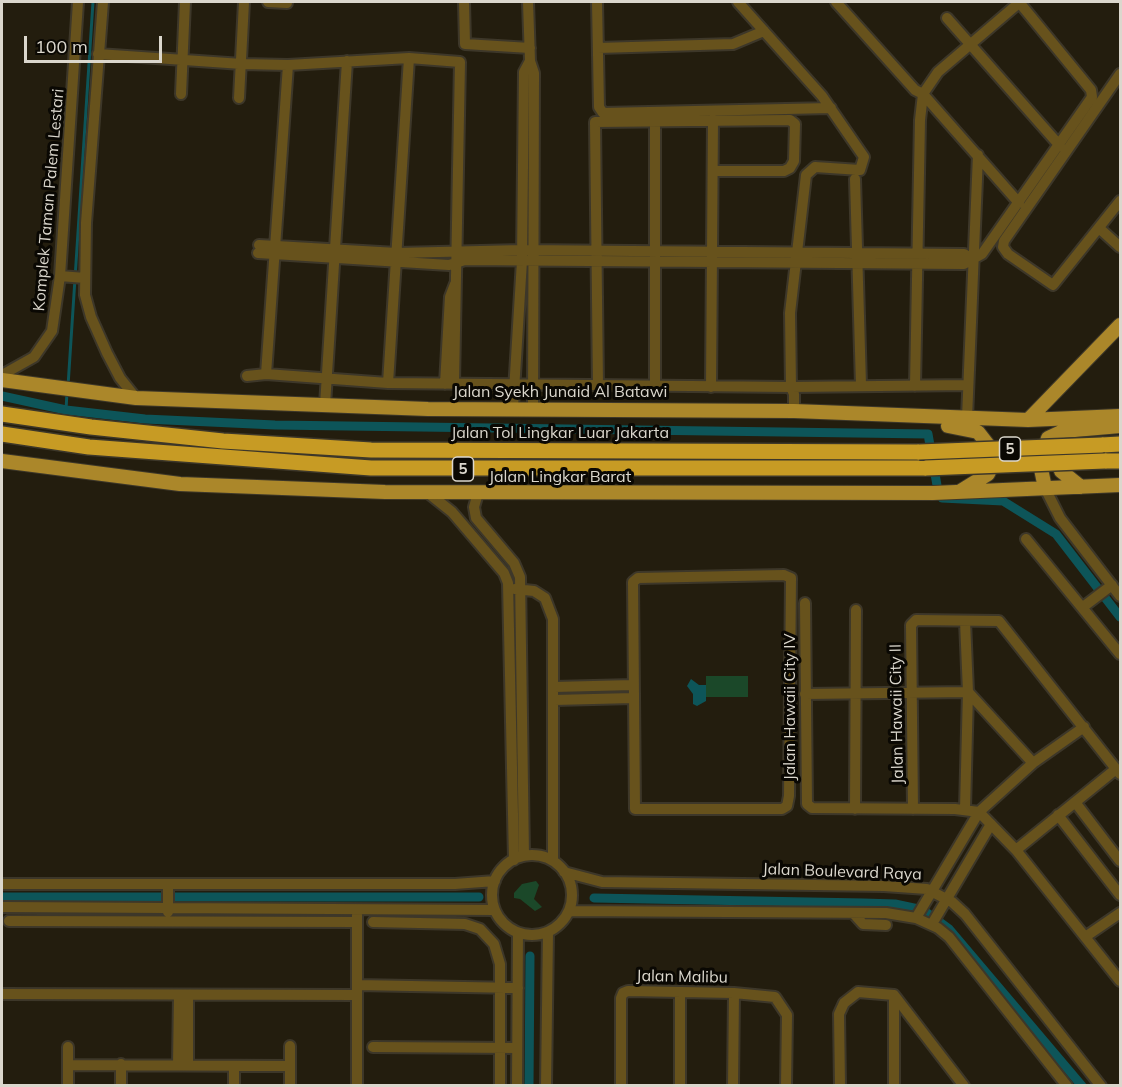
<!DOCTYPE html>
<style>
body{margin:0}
#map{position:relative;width:1122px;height:1087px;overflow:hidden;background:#231d0e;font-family:Mulish,sans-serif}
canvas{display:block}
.frame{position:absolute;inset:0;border:3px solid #dbd7cd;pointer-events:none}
.scale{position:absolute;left:24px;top:36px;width:138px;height:27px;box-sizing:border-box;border:3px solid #dbd7cd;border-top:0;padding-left:8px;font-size:18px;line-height:21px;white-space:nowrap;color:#dbd7cd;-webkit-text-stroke:4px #0a0803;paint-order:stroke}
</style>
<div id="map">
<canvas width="1122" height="1087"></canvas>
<div class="frame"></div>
<div class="scale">100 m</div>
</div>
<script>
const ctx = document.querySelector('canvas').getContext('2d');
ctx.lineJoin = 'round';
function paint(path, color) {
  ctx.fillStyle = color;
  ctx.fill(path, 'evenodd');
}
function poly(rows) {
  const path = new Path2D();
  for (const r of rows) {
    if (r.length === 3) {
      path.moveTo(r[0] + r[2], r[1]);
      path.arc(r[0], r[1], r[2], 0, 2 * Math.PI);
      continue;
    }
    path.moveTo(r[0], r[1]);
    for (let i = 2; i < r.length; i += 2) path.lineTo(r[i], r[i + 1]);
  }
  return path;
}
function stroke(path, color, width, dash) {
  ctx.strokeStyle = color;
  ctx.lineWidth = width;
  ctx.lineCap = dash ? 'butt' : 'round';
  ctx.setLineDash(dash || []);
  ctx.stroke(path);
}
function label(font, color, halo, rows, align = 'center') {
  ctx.font = font + ' Mulish,sans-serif';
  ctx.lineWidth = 6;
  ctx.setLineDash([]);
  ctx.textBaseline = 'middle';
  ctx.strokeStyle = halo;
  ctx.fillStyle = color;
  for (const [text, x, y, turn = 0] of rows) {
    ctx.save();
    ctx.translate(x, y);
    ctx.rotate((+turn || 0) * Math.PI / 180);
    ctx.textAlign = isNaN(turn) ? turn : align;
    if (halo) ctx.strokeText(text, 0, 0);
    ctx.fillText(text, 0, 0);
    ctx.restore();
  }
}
paint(poly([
 [706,676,748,676,748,697,706,697],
 [536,881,539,885,534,899,542,907,535,911,520,899,514,898,514,893,522,884]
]), '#1b4829');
paint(poly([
 [691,679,699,685,706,685,706,701,697,706,693,704,693,694,687,686]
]), '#0d5559');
stroke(poly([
 [68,386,93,2],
 [66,410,67,392]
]), '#0d5559', 3);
stroke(poly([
 [2,396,66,410,145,419,275,425,928,434,938,491,942,498,1003,501,1056,534,1120,617],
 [2,897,479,897],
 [594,898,864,903,895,904,923,910,949,929,1082,1086],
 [529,1086,530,956]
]), '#0d5559', 9);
const minor = poly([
 [103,2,86,223,85,295,91,317,107,353,120,378,136,398],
 [268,2,287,3],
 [464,2,465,44,530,48],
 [528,2,530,61,534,73,533,408],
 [597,2,599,107,603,113,831,108],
 [738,2,822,96,864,157,860,170,815,167,806,175,790,313,791,387,794,394,794,411],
 [836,2,915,90,923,94,1019,203],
 [947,18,1060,146],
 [598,48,733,44,764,31],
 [98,54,242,64,288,65,409,58,460,62,454,384],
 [1120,74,1004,241,1003,247,1008,254,1053,285,1120,201],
 [181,94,185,2],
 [239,98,244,2],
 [855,179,861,385],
 [1099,228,1120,247],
 [259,245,397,253,522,250,964,254,973,260],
 [258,253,449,265,465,260,964,264,982,254,1092,97,1091,90,1019,2],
 [60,276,85,278],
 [266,374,288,65],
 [2,375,34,357,52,331,60,276,78,2],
 [247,376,266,374,388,383,791,387,968,385],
 [388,383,409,58],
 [445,384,450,297,455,284],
 [598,386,595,122,790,120,795,124,794,161,790,168,784,171,713,171],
 [655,386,655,122],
 [915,386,920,120,923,94,938,72,1020,2],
 [711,387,713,120],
 [325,405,347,61],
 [513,407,522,261,524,72,530,61],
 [967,418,978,155],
 [1045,488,1060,518,1120,596],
 [427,492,452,512,504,573,508,583,514,860],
 [478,493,474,507,476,518,514,563,520,577,524,856],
 [1026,539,1120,654],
 [784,575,791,578,789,796,787,806,782,809,635,809,633,582,638,578,784,575],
 [515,589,534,591,545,598,553,619,553,861],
 [805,603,807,804,812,808,955,809,979,812,1016,850,1120,981],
 [1083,607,1112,585],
 [554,687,633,685],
 [805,694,968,692,1033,763],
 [554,700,633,698],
 [1075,802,1120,861],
 [855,809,856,610],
 [913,809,911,625,916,620,999,621,1120,774],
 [965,809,968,692,965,621],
 [1058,815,1120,895],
 [1016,850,1116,769],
 [532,895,40],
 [564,872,602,882,884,886,927,889,952,902,965,914,1101,1086],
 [2,884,455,884,495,881],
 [2,907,495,910],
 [569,911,886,913,916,918,938,928,949,937,1067,1086],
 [168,912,168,884],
 [854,914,863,924,886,925],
 [916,918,979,812,1033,763,1084,727],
 [9,921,357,922],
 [373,922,465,924,480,929,494,944,500,964,500,1086],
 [932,924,991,824],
 [1085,937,1120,913],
 [357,985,518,988],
 [680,992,680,1086],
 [2,994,357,995],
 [894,995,964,1086],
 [68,1047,68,1086],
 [373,1047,517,1048],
 [121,1064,121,1086],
 [68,1065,290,1066],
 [178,1065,179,995],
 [188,1065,188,995],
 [234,1086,234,1066],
 [290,1086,290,1046],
 [357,1086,357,915],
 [517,1086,518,933],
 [546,1086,548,932],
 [621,1086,621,998,623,993,628,991,734,993,775,997,787,1015,786,1086],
 [733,1086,734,993],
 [840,1086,839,1014,844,1003,858,992,894,995],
 [894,1086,894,995]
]);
const major = poly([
 [2,380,136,398,428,409,794,411,1028,420,1120,416],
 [1028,420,1120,325],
 [948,426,978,432,992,450,992,465,988,474,959,492],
 [1057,453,1061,471,1081,487],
 [2,461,180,484,385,492,933,493,1120,485],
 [1045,488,1040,464,1048,438,1063,431,1120,426]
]);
const highway = poly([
 [2,414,91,427,223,441,371,450,919,452],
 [2,434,89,447,371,468,926,468],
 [1102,445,1120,444],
 [1105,461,1120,461]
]);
stroke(minor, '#3d3729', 14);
stroke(major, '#3d3729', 16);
stroke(highway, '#3d3729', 18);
stroke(minor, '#67521c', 10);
stroke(major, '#ab872a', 14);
stroke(highway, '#c79b24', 15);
const highwayBridge = poly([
 [919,452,1102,445],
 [926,468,1105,461]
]);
stroke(highwayBridge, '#3d3729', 18, []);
stroke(highwayBridge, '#c79b24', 15);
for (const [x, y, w] of [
 [1010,449,21],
 [463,469,21]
]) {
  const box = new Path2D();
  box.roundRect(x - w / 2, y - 12, w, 24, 4.5);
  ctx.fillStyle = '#0a0803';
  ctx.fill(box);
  stroke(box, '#dbd7cd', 1.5);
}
label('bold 15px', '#dbd7cd', null, [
 ["5",1010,449],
 ["5",463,469]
]);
label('16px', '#dbd7cd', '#0a0803', [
 ["Komplek Taman Palem Lestari",49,200,-85],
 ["Jalan Syekh Junaid Al Batawi",560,392],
 ["Jalan Tol Lingkar Luar Jakarta",560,433],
 ["Jalan Lingkar Barat",560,477],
 ["Jalan Hawaii City IV",790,707,-90],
 ["Jalan Hawaii City II",897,714,-91],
 ["Jalan Boulevard Raya",842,872,2],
 ["Jalan Malibu",682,977,1]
]);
</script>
